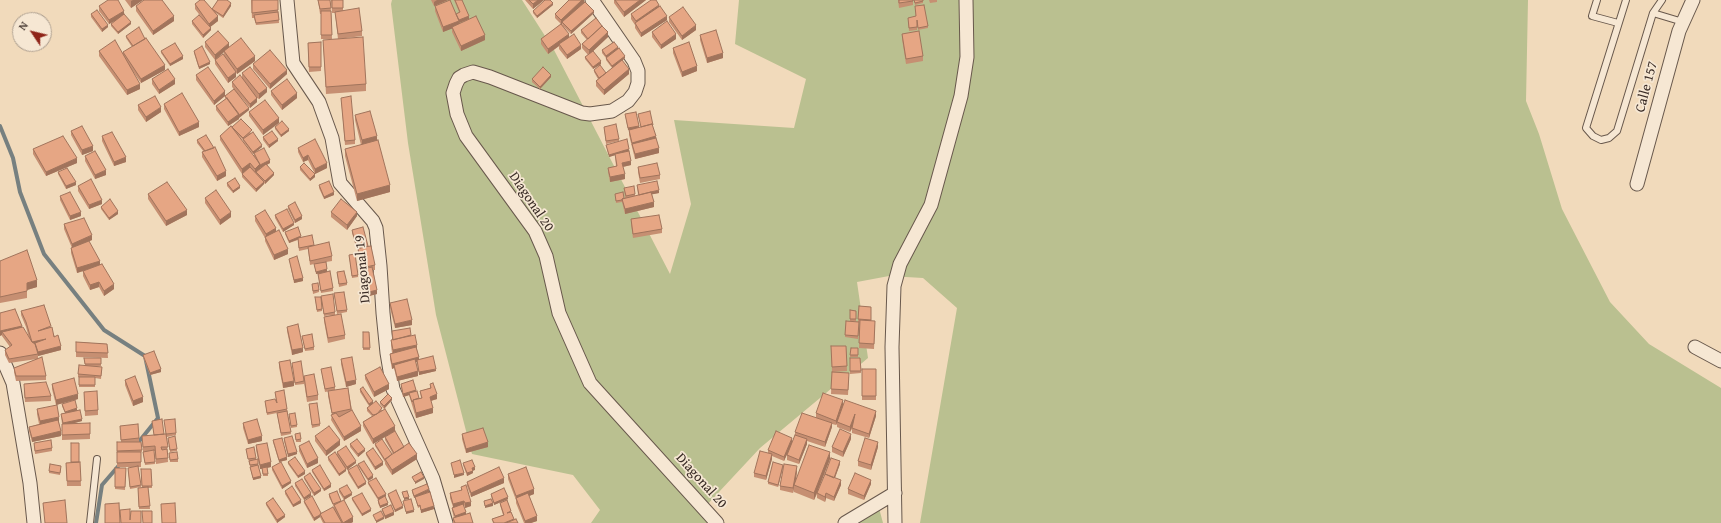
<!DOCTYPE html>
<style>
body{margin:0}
#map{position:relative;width:1721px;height:523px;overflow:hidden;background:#f1dabb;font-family:"Gentium Book Plus",serif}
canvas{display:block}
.north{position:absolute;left:12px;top:12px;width:40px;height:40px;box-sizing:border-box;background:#f6e7d3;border:1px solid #ab9d8e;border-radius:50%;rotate:305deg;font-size:11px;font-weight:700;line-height:16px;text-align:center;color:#3b2d27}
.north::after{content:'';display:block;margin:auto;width:14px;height:18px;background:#8f2418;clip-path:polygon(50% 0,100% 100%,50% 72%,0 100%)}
</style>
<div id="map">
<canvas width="1721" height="523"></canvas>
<div class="north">N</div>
</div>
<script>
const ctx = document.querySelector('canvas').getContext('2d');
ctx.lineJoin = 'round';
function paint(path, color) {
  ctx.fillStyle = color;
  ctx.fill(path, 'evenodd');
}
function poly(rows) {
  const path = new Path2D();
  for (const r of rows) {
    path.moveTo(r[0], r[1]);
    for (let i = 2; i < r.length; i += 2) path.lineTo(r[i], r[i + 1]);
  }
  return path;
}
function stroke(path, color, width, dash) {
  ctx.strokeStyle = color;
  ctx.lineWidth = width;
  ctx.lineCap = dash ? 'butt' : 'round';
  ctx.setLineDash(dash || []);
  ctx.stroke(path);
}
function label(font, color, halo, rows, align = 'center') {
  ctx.font = font + ' "Gentium Book Plus",serif';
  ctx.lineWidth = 3.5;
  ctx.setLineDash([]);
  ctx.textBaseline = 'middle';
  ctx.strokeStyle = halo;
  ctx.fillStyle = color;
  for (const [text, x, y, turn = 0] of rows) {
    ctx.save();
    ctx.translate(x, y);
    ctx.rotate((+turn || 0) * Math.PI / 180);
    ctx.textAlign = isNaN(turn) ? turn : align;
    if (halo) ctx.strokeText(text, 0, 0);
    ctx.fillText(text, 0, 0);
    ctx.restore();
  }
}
paint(poly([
 [392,0,522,0,554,50,670,274,691,204,674,120,794,128,806,79,735,44,739,0,1528,0,1526,101,1539,134,1562,209,1610,302,1649,344,1721,388,1721,523,920,523,957,308,923,278,889,276,857,282,868,358,760,448,705,507,709,523,591,523,600,510,573,475,472,454,436,315,408,143,391,4],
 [879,508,883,523,853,523]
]), '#bac090');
stroke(poly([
 [0,126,13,158,20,192,44,254,104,330,145,356,158,418,137,444],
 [96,523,102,485,121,463]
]), '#778080', 4);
const service = poly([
 [1597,0,1592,16,1618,23],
 [1626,0,1586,128,1593,136,1601,140,1609,138,1617,131,1653,13,1662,0],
 [1653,13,1683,22],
 [90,523,97,459]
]);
const minor = poly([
 [287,0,293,63,319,102,332,138,340,183,373,221,376,228,380,266,383,313,387,353,393,389,433,479,446,523],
 [592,0,634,61,638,71,638,83,635,92,628,101,612,111,590,114,582,113,490,77,473,72,464,75,459,78,456,84,453,93,457,114,466,136,535,231,546,256,559,313,590,383,717,523],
 [1637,184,1679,31,1693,0],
 [1695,347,1721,361],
 [0,353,13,383,30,483,34,523],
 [845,523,895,493],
 [895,523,892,347,894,286,900,264,931,205,961,96,967,57,966,0]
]);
stroke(service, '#68584c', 8);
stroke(minor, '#68584c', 15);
stroke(service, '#f6e7d3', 6);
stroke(minor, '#f6e7d3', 13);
paint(poly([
 [125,0,143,0,131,8],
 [251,0,278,10,279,23,256,25,254,18,252,18],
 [318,0,330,0,331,11,332,39,321,39,321,14,320,14],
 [331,0,343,0,343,10,362,31,362,36,338,39,335,13,332,13],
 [431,0,448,0,434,6],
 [454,0,462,0,469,19,459,23,459,22,459,24,485,40,461,51,452,32,452,28,443,32,435,11,435,6,456,15,459,12],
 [525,0,544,0,533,9],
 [584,0,584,3,594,13,571,34,562,25,562,24,569,38,581,49,567,59,559,49,559,46,548,54,541,44,541,39,561,24,555,18,555,14],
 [614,0,646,0,624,17,614,3],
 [898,0,913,0,913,5,899,8],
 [914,0,923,0,923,3,915,5],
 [929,0,937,0,937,2,930,3],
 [195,4,212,10,212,9,231,6,223,18,216,13,218,21,210,27,211,30,203,38,192,24,192,21,202,18,195,9],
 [553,5,537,18,533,13,533,11],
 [99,6,124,14,131,24,118,34,111,26,111,24,115,21,109,24,99,11],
 [136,6,174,21,153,35,136,11],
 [915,6,928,26,928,28,918,30,917,22,917,30,909,31,908,20,916,17],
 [659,7,667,20,641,37,635,28,635,25,631,19,631,14],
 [91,14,108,27,102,32,91,17],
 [669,17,696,30,682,40,669,22],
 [581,30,608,37,592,52,601,64,593,69,585,59,585,57,588,55,582,48,582,44,587,40,581,33],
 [652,32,676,39,661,49,652,37],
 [902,34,923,56,923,61,906,64,902,39],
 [700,35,723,58,707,63,700,40],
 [126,36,165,70,141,83,132,70,140,89,127,95,99,56,99,51,123,53,123,52,132,47,126,38],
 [323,40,366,84,366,91,326,94],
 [205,42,229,47,255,61,237,74,225,57,236,77,228,83,215,64,215,60,205,47],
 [224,52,224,55,217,58],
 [321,42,321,71,309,72,308,43],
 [618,48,625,58,622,61,629,74,604,95,596,86,596,81,598,79,594,72,594,70,606,73,612,68,606,60,606,58,602,53,602,50],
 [673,48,697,71,682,77,673,53],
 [161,51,183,59,170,66,161,53],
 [194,51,210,64,199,69,194,53],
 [253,64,287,74,270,89,253,69],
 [242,73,267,92,259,99,257,98,257,102,250,108,240,96,249,110,239,118,239,119,228,126,216,110,216,106,226,99,225,98,225,96,234,89,232,87,232,82,242,78],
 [196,75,225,96,214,105,196,80],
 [551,77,540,89,532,82,532,79],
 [152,79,175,84,159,94,152,84],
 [271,91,297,98,282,110,271,95],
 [341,98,355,140,355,144,345,145],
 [164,104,199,127,179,136,164,109],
 [138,105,161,112,146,122,138,110],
 [249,112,279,118,263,135,249,116],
 [625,114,639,127,641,127,638,114,653,127,659,153,635,159,629,135,629,130,628,130],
 [355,115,377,140,390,192,357,201,345,156,345,149,361,145,355,120],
 [232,127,252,133,262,147,254,153,270,163,267,165,274,175,265,184,264,183,264,184,256,192,242,177,242,174,220,140,220,136,232,128],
 [237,134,243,140,243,141,253,154,254,153,254,156,256,159],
 [260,167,260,168,262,167,256,172,256,174,255,173],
 [275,127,289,131,281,137,275,129],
 [604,127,619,139,619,141,606,144],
 [71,131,93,151,82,155,71,135],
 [102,136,126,162,114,166,102,141],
 [263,137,278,141,269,148,263,140],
 [197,140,226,176,217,181,202,157,202,152,204,152,197,143],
 [606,145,629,151,631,165,623,167,625,179,610,182,608,172,608,168,616,166,615,155,609,157],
 [298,148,327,168,315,174,308,160,303,162,298,152],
 [33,149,77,163,46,176,33,154],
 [85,156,106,175,95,179,85,161],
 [300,167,315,177,310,181,300,170],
 [638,167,660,175,660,179,640,183,638,172],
 [58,172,76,185,66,189,58,174],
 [227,183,240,188,233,193,227,186],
 [319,185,334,195,324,199,319,188],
 [637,185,659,193,652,194,654,207,625,214,622,202,616,203,615,194,624,198,625,198,624,188,635,194,635,196,638,195],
 [78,186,102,204,89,209,78,191],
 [148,194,187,215,166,226,148,199],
 [60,196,81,216,70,220,60,200],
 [205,198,231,217,220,225,205,203],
 [288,206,302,219,295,223,288,209],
 [101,207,118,214,109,220,101,209],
 [331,212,357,216,347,230,331,217],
 [275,215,294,225,283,232,275,218],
 [255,216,276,231,288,254,274,260,265,241,265,238,255,221],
 [631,219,662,229,662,233,633,238,631,224],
 [64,224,92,240,82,244,100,265,114,289,104,296,99,287,90,290,83,276,83,271,93,268,77,273,71,253,71,248,72,248,64,229],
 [352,230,368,246,375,265,375,270,372,270,377,294,365,297,360,275,360,270,361,270,358,251,352,233],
 [285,232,301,237,332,256,332,261,326,262,327,272,333,288,333,291,321,293,318,274,316,274,314,264,310,265,308,249,299,251,298,240,289,243,285,234],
 [349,255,358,275,358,277,352,278],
 [289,259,303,281,294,283],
 [0,261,37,287,27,290,27,298,0,303],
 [337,272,347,283,347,285,339,287],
 [312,284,319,290,319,292,313,294],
 [334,293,347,310,347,312,337,314],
 [321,296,335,312,335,315,345,335,345,339,328,343,324,321,324,317,332,315,324,316],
 [315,297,322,309,322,311,317,312],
 [390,303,412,325,395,328,390,308],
 [859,306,871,307,871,320,875,325,874,349,859,348,860,322,858,322],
 [15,309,22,328,29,338,26,327,21,315,21,311,51,328,61,350,38,356,38,355,38,359,46,376,46,380,16,381,14,372,14,368,37,359,9,363,5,355,5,350,10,347,2,336,2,335,0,336],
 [850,310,856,311,856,321,850,321],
 [846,321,859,322,858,339,845,337],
 [287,327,303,352,292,355,287,331],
 [392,331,411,335,417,349,419,359,436,371,419,375,417,362,416,362,418,376,397,381,394,368,392,369,390,359,390,354,392,353,391,345,391,340,393,340],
 [363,332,369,332,370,350,363,350],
 [302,336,314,347,314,350,305,351],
 [76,342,107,344,108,358,76,357],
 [831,346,846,346,847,371,833,372,849,377,848,395,831,394,832,372],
 [851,348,858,348,858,357,850,357],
 [143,355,161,372,150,375,143,357],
 [84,358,101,358,101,366,97,366,102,367,101,379,95,378,95,387,79,387,79,377,83,377,78,377,78,374,85,365],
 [850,358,860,358,861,373,850,374],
 [341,359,356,384,346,387,341,364],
 [279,362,294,386,283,388,279,367],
 [292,363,304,380,304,376,318,395,318,400,307,402,304,382,304,384,295,385],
 [321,369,335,387,335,390,325,392],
 [862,369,876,369,876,400,862,400],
 [365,375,389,389,374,397,365,379],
 [125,380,143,402,133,406,125,385],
 [52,384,78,399,56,405,52,389],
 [401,384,416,392,419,398,421,398,420,391,430,388,430,384,437,399,431,401,433,413,416,418,409,395,403,397,401,387],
 [24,388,51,396,51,401,25,402],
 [348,388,352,410,361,431,344,441,331,420,332,415,328,396,328,391],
 [360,389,373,404,382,410,395,431,373,444,363,426,363,422,372,416,367,411,367,408,372,404,369,406,360,392],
 [84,392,98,410,98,415,85,416],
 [275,392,287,409,291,434,281,436,277,413,267,415,265,401,276,401],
 [392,400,384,409,380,404,380,402],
 [62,404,77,411,82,421,71,424,90,434,90,439,62,440,62,424,61,414,65,413,62,406],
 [309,404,320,424,320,426,312,428],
 [843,404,876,416,869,438,852,433,852,429,850,432,837,427,837,424,836,425,832,424,832,427,825,447,807,441,807,444,799,464,787,460,787,455,789,450,784,461,772,456,772,459,766,480,754,477,754,473,768,453,768,450,792,442,795,435,795,432,816,417,816,413],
 [37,409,59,422,61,436,32,442,29,431,29,427,39,424,37,414],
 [289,414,297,425,297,427,291,428],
 [152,421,164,434,176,433,176,435,167,437,168,462,156,464,155,451,154,451,155,464,145,465,143,452,142,436,154,435],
 [243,423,262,441,248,444,243,428],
 [120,426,139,438,139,442,141,442,142,452,141,452,141,467,138,467,141,487,130,489,128,468,136,467,117,467,117,442,121,442],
 [295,434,301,439,301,442,296,442],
 [462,434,488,447,466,453,462,439],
 [315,436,340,445,326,456,315,441],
 [385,437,404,447,417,459,392,475,385,464,385,462,375,446,375,444,392,454,393,454,385,440],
 [168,438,177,449,177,451,170,452],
 [284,438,297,454,288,457,284,441],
 [851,439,843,457,832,452,832,447],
 [273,440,287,460,279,462,273,442],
 [34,443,52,448,52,451,35,454],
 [350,444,365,451,358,457,350,447],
 [256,445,271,467,267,468,268,476,263,476,262,469,260,469,256,450],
 [299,446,318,463,307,468,299,451],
 [878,447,871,470,858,466,858,461],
 [246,449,256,458,258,464,261,478,253,480],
 [337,452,356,463,347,470,346,468,346,471,339,476,328,460,328,457,337,454],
 [169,453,178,459,178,462,170,462],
 [366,453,383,465,375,470,366,455],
 [830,459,818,490,840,464,835,478,841,485,834,501,826,498,825,502,817,498,817,494,814,500,794,492,794,489,793,493,780,490,780,486,797,471,796,480],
 [80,462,81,486,67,486,66,463],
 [288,462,305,474,298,478,288,464],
 [463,463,475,470,473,470,473,473,467,476,463,465],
 [358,464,373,478,368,481,358,466],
 [272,467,291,483,282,489,272,470],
 [783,467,778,487,768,484,768,482],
 [61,468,60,475,49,473,49,471],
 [115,468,126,468,125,490,115,489],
 [141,469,151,469,152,488,148,488,150,509,139,509,138,488,142,488],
 [312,470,331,487,324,491,312,472],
 [348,470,366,484,358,489,348,473],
 [508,474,534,494,529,496,537,521,531,523,524,523,516,503,516,500,508,479],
 [304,477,321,491,314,496,304,479],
 [368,482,386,496,383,497,388,505,380,508,378,503,378,500,368,484],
 [467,482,504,483,471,497,467,486],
 [295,483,311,496,304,500,295,486],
 [871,484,864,500,848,494,848,489],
 [461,487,471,506,465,508,464,505,463,506,466,514,473,523,453,523,453,518,454,518,452,510,452,508,453,507,450,498,450,493,461,491],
 [339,489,352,495,344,500,339,492],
 [412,490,429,492,419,496,434,509,421,513,420,507,418,508,415,497,414,498,412,492],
 [285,491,301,503,293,507,285,494],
 [329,494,341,501,353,522,351,523,323,523,320,517,314,521,304,503,304,501,321,513,334,509,334,507,329,497],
 [388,494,403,508,395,512,388,496],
 [491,494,508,499,494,505,491,496],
 [352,498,371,511,362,516,352,500],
 [507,500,514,520,518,523,493,523,492,519,503,515,500,505,500,503],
 [266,503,285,517,277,523,266,505],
 [382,509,394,515,385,519,382,511]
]), '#c68f72');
paint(poly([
 [133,0,143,0,131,8,131,1],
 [437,0,448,0,434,6,434,2],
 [538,0,544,0,533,9,533,4],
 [582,0,584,0,584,3,562,22,562,24,561,25,561,20],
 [640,0,646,0,624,17,624,12],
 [231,3,231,6,223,18,223,16],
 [553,3,553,5,537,18,537,16],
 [659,5,659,10,636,24,636,21],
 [124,11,124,16,109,24,109,20],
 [594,11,594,13,571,34,571,31],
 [174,16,174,21,153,35,153,31],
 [218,16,218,21,209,28,209,24],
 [469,16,469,19,459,23,459,20],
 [667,16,667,20,641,37,641,33],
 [459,21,459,26,443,32,443,27],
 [131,22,131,24,118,34,118,32],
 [108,25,108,27,102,32,102,29],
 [696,25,696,30,682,40,682,36],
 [211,28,211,30,203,38,203,35],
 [608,32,608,37,589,55,589,50],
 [569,34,569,39,559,44,559,46,548,54,548,49],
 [676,34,676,39,661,49,661,45],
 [485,35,485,40,461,51,461,46],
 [229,43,229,48,224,51,224,52,215,60,215,55],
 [581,45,581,49,567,59,567,55],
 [618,47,618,49,606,58,606,56],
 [723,53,723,58,707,63,707,58],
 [183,56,183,59,170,66,170,64],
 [255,56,255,61,237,74,237,69],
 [625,56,625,58,612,69,612,66],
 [601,61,601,64,593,69,593,67],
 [210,62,210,64,199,69,199,67],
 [165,65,165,70,141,83,141,79],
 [697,66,697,71,682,77,682,72],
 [629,69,629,74,604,95,604,90],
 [287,70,287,74,270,89,270,84],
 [236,72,236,77,228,83,228,78],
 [551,75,551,77,540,89,540,87],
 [175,79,175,84,159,94,159,90],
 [140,84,140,89,127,95,127,90],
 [267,88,267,92,259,99,259,94],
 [225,91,225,96,214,105,214,101],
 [297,93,297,98,282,110,282,105],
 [257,98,257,102,250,108,250,104],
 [161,107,161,112,146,122,146,117],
 [249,108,249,110,239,118,239,115],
 [239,114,239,119,228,126,228,122],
 [279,118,279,123,263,135,263,130],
 [199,122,199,127,179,136,179,132],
 [639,126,639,128,628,130,628,128],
 [289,129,289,131,281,137,281,135],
 [377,136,377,141,362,145,362,140],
 [656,136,656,141,632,144,632,147,632,143],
 [278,139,278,141,269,148,269,145],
 [262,145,262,147,253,154,253,152],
 [93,146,93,151,82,155,82,150],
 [659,148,659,153,635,159,635,154],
 [629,149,629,151,609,157,609,155],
 [308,155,308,160,303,162,303,158],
 [126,157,126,162,114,166,114,162],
 [77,158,77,163,46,176,46,172],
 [270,160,270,163,260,168,260,165],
 [631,161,631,165,622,167,622,163],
 [250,163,250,168,242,174,242,169],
 [327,163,327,168,315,174,315,169],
 [260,164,260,169,255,173,255,169],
 [106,170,106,175,95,179,95,175],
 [226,171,226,176,217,181,217,176],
 [274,173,274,175,265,184,265,181],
 [315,174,315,177,310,181,310,179],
 [625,174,625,179,610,182,610,177],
 [76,182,76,185,66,189,66,186],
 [264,182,264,184,256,192,256,189],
 [390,185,390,192,357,201,357,194],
 [240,186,240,188,233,193,233,191],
 [659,190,659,193,639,197,639,195],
 [334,192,334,195,324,199,324,197],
 [102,200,102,204,89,209,89,205],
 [654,202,654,207,625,214,625,209],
 [187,210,187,215,166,226,166,221],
 [118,211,118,214,109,220,109,218],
 [81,212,81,216,70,220,70,216],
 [231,212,231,217,220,225,220,220],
 [357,212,357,216,347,230,347,225],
 [302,216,302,219,295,223,295,220],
 [294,223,294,225,283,232,283,229],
 [276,228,276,233,266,239,266,234],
 [92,235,92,240,72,248,72,244],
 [301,236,301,238,289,243,289,241],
 [288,249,288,254,274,260,274,255],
 [100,261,100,265,77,273,77,268],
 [327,269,327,272,316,274,316,272],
 [303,278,303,281,294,283,294,280],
 [37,280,37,287,27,290,27,298,27,283],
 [99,282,99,287,90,290,90,285],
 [114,284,114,289,104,296,104,291],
 [377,290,377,294,365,297,365,293],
 [412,320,412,325,395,328,395,324],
 [22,326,22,330,2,332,2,335,0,336,0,331],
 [46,339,35,343,35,346,32,342],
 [417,345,417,349,393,355,393,350],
 [61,346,61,350,38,356,38,352],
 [303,348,303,352,292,355,292,350],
 [419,357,419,361,417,360,417,362,395,368,394,365,394,368,392,369,392,364],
 [161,369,161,372,150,375,150,373],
 [436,369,436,371,419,375,419,372],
 [418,371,418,376,397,381,397,377],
 [356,380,356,384,346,387,346,382],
 [294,381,294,386,283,388,283,383],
 [389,384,389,389,374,397,374,392],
 [416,390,416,393,403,397,403,394],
 [78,394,78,399,56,405,56,400],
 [437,394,437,399,430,401,430,397],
 [143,397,143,402,133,406,133,401],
 [392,398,392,400,384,409,384,406],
 [843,400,843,405,837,422,836,425,836,421],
 [373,401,373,404,369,406,369,404],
 [77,408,77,411,65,414,65,412],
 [433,408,433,413,416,418,416,413],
 [876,411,876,416,869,438,869,434],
 [855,414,855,419,850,432,850,427],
 [59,417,59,422,40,426,40,421],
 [82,419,82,421,63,426,63,423],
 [832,423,832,427,825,447,825,442],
 [361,426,361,431,344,441,344,437],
 [395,426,395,431,373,444,373,439],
 [61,431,61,436,32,442,32,438],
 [851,434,851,439,843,457,843,452],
 [262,436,262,441,248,444,248,440],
 [792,438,792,443,784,461,784,457],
 [807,439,807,444,799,464,799,460],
 [340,440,340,445,326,456,326,451],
 [488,442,488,447,466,453,466,449],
 [878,442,878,447,871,470,871,465],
 [365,449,365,451,358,457,358,454],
 [297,452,297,454,288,457,288,454],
 [830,452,830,459,814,500,814,493],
 [417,454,417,459,392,475,392,470],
 [772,454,772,459,766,480,766,476],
 [287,457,287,460,279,462,279,460],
 [318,458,318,463,307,468,307,464],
 [356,461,356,463,347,470,347,467],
 [840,461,840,464,834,480,834,478],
 [271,462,271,467,260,469,260,465],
 [383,462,383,465,375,470,375,467],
 [783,465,783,467,778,487,778,485],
 [797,466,797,471,795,485,794,485,793,493,793,488],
 [475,467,475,470,472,471,472,468],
 [346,469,346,471,339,476,339,474],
 [305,471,305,474,298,478,298,476],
 [473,471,473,473,467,476,467,473],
 [464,473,464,475,454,478,454,475],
 [373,475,373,478,368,481,368,479],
 [261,476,261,478,253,480,253,478],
 [424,477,424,479,415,484,415,482],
 [504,478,504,483,471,497,471,493],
 [841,480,841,485,834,501,834,497],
 [871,480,871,484,864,500,864,496],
 [291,481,291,483,282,489,282,486],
 [366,482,366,484,358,489,358,487],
 [331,484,331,487,324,491,324,489],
 [321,489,321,491,314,496,314,493],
 [429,489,429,492,414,498,414,496],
 [534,489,534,494,517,501,516,496],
 [311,493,311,496,304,500,304,498],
 [352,493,352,495,344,500,344,497],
 [826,493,826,498,825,502,825,497],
 [386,494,386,496,378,501,378,498],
 [409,497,409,499,404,500,404,498],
 [508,497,508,499,494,505,494,503],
 [301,500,301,503,293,507,293,505],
 [464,501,464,505,453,508,453,504],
 [471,502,471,506,465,508,465,503],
 [388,503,388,505,380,508,380,506],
 [493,503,493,506,485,508,485,506],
 [403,506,403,508,395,512,395,510],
 [434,506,434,509,421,513,421,510],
 [371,509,371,511,362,516,362,514],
 [414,510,414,512,406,514,406,512],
 [394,512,394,515,385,519,385,516],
 [466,512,466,515,455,519,455,516],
 [285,515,285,517,277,523,277,520],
 [320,515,320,517,314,521,314,518],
 [537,516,537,521,531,523,525,523,525,521],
 [353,517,353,522,351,523,343,523],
 [384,517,384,519,376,523,376,521]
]), '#a1745c');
const building = poly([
 [108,0,118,0,124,11,109,20,99,6,108,0],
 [144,0,162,0,174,16,153,31,136,6,144,0],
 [200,0,204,0,218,16,209,24,195,4,200,0],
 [218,0,227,0,231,3,223,16,212,9,218,0],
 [252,0,278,0,278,10,252,13,252,0],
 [318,0,330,0,331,8,320,9,318,0],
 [332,0,343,0,343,8,332,8,332,0],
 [450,0,459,21,443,27,435,6,450,0],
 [455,0,462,0,469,16,459,20,456,14,460,12,455,0],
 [529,0,538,0,533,4,529,0],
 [545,0,550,0,553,3,537,16,533,11,545,0],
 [569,0,582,0,561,20,555,14,569,0],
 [615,0,640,0,624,12,615,0],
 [651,0,656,0,659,5,636,21,631,14,651,0],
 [899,0,913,0,913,1,899,3,899,0],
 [914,0,923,0,923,1,915,3,914,0],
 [585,2,594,11,571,31,562,22,585,2],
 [924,5,928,26,918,28,917,20,917,27,909,28,908,18,916,16,915,6,924,5],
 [660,6,667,16,641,33,635,23,660,6],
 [683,7,696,25,682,36,669,17,683,7],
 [359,8,362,31,338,34,335,12,359,8],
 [97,10,108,25,102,29,91,14,97,10],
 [321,11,331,11,332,35,321,35,321,11],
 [278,12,279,20,256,23,254,15,278,12],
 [124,14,131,22,118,32,111,24,124,14],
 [199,15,211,28,203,35,192,21,199,15],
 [476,16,485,35,461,46,452,27,476,16],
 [596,18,602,26,588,39,581,30,596,18],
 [667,21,676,34,661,45,652,32,667,21],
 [561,24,569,34,548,49,541,39,561,24],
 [602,26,608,32,589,50,582,44,602,26],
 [139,27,145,39,133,46,126,36,139,27],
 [716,30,723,53,707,58,700,35,716,30],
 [218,31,229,43,215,55,205,42,218,31],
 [919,31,923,56,906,59,902,34,919,31],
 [574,34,581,45,567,55,559,44,574,34],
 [363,37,366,84,326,87,323,40,363,37],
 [146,38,165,65,141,79,123,52,146,38],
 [241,38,255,56,237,69,224,51,241,38],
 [115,40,140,84,127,90,99,51,115,40],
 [321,42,321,67,309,67,308,43,321,42],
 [614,42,618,47,606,56,602,50,614,42],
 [689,42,697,66,682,72,673,48,689,42],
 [175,43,183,56,170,64,161,51,175,43],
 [202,46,210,62,199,67,194,51,202,46],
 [619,48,625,56,612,66,606,58,619,48],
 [270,50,287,70,270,84,253,64,270,50],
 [593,51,601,61,593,67,585,57,593,51],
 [223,54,236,72,228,78,215,60,223,54],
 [622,60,629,69,604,90,596,81,622,60],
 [600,65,606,73,599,78,594,70,600,65],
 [208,67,225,91,214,101,196,75,208,67],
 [250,67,267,88,259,94,242,73,250,67],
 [543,67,551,75,540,87,532,79,543,67],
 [168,69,175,79,159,90,152,79,168,69],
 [240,75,257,98,250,104,232,82,240,75],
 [287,79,297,93,282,105,271,91,287,79],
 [234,89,249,108,239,115,225,96,234,89],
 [182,93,199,122,179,132,164,104,182,93],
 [155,96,161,107,146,117,138,105,155,96],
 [351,96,355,140,345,141,341,98,351,96],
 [227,98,239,114,228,122,216,106,227,98],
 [265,100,279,118,263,130,249,112,265,100],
 [370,111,377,136,362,140,355,115,370,111],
 [650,111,653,125,652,125,652,124,641,127,638,114,650,111],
 [636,112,639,126,628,128,625,114,636,112],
 [241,119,252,130,243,138,232,127,241,119],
 [282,121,289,129,281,135,275,127,282,121],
 [616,124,619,139,606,141,604,127,616,124],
 [652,124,656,136,632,143,629,130,652,124],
 [82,126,93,146,82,150,71,131,82,126],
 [231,126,260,164,255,169,250,163,242,169,220,136,231,126],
 [272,131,278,139,269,145,263,137,272,131],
 [112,132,126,157,114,162,102,136,112,132],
 [253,132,262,145,253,152,243,139,253,132],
 [206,135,214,148,205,151,197,140,206,135],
 [63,136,77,158,46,172,33,149,63,136],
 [656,138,659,148,635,154,632,144,656,138],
 [315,139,327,163,315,169,308,155,303,158,298,148,315,139],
 [627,139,629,149,609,155,606,145,627,139],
 [378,140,390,185,357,194,345,149,378,140],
 [215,147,226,171,217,176,202,152,215,147],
 [264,148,270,160,260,165,254,153,264,148],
 [95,151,106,170,95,175,85,156,95,151],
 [629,151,631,161,622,163,625,174,610,177,608,168,617,166,615,154,629,151],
 [304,163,315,174,310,179,300,167,304,163],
 [657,163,660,175,640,178,638,167,657,163],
 [266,164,274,173,265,181,256,172,266,164],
 [250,167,264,182,256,189,242,174,250,167],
 [67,168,76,182,66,186,58,172,67,168],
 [235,178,240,186,233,191,227,183,235,178],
 [91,179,102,200,89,205,78,186,91,179],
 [329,181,334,192,324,197,319,185,329,181],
 [657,181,659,190,639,195,637,185,657,181],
 [167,182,187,210,166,221,148,194,167,182],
 [634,186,635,194,626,196,624,188,634,186],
 [216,190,231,212,220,220,205,198,216,190],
 [70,192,81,212,70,216,60,196,70,192],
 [623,192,624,198,622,199,622,200,616,201,615,194,623,192],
 [651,192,654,202,625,209,622,199,651,192],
 [110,199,118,211,109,218,101,207,110,199],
 [341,199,357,212,347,225,331,212,341,199],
 [295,202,302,216,295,220,288,206,295,202],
 [287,209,294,223,283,229,275,215,287,209],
 [265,210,276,228,266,234,255,216,265,210],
 [659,215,662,229,633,234,631,219,659,215],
 [84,218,92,235,72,244,64,224,84,218],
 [298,227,301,236,289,241,285,232,298,227],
 [363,227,368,246,357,249,352,230,363,227],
 [279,230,288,249,274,255,265,237,279,230],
 [312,235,314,245,299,248,298,238,312,235],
 [89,241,100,261,77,268,71,248,89,241],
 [329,242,332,256,310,261,308,247,329,242],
 [371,246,375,265,361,268,358,248,371,246],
 [27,250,37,280,27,283,27,291,0,297,0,261,27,250],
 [355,254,358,275,352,276,349,255,355,254],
 [297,256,303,278,294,280,289,259,297,256],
 [326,262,327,269,316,272,314,264,326,262],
 [102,264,114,284,104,291,99,282,90,285,83,271,102,264],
 [372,267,377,290,365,293,360,270,372,267],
 [330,271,333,288,321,291,318,274,330,271],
 [344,271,347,283,339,284,337,272,344,271],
 [318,283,319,290,313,291,312,284,318,283],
 [344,292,347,310,337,311,334,293,344,292],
 [333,294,335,312,324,314,321,296,333,294],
 [315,297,321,297,322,309,317,310,315,297],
 [407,299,412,320,395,324,390,303,407,299],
 [44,305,51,326,38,331,52,327,54,337,58,335,61,346,38,352,35,343,46,339,32,342,35,344,38,354,9,359,5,350,12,345,2,332,23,327,32,342,26,322,21,311,44,305],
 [859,306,871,307,871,320,858,319,859,306],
 [15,309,22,326,0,331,0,313,15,309],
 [850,310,856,311,856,319,850,319,850,310],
 [341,314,345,335,328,338,324,317,341,314],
 [860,320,875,321,874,344,859,343,860,320],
 [846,321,859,322,858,336,845,335,846,321],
 [298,324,303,348,292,350,287,327,298,324],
 [410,328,411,335,393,340,392,331,410,328],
 [363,332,369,332,370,348,363,348,363,332],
 [312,334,314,347,305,349,302,336,312,334],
 [415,335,417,345,393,350,391,340,415,335],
 [76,342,107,344,108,353,76,352,76,342],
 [831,346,846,346,847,366,832,367,831,346],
 [416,347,419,357,392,364,390,354,416,347],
 [851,348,858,348,858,355,850,355,851,348],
 [154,351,161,369,150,373,143,355,154,351],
 [433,356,436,369,419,372,417,360,433,356],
 [42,357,46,376,16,376,14,368,42,357],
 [352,357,356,380,346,382,341,359,352,357],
 [84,358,101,358,101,364,85,364,84,358],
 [850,358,860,358,861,371,850,371,850,358],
 [415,359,418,371,397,377,394,365,415,359],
 [290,360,294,381,283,383,279,362,290,360],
 [301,361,304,381,295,383,292,363,301,361],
 [79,365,102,367,101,376,78,374,79,365],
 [331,367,335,387,325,389,321,369,331,367],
 [380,367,389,384,374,392,365,375,380,367],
 [862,369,876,369,876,396,862,396,862,369],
 [832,372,849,373,848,390,831,389,832,372],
 [314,374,318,395,307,397,304,376,314,374],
 [135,376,143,397,133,401,125,380,135,376],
 [79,377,95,377,95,385,79,385,79,377],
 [74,378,78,394,56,400,52,384,74,378],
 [413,380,416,390,403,394,401,384,413,380],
 [46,382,51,396,25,398,24,384,46,382],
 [433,383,437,394,430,397,433,408,416,413,413,400,422,398,420,391,431,388,430,384,433,383],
 [363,387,373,401,369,404,360,389,363,387],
 [348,388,351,409,332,413,328,391,348,388],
 [284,390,287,409,267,413,265,401,275,399,277,403,275,392,284,390],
 [97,391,98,410,85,411,84,392,97,391],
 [417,391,419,398,413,400,413,401,412,402,409,393,417,391],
 [823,393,843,400,836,421,816,413,823,393],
 [388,394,392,398,384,406,380,402,388,394],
 [75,400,77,408,65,412,62,404,75,400],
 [845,400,876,411,869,434,852,428,855,414,850,427,837,422,845,400],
 [376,401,382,408,377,414,373,415,367,408,376,401],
 [317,403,320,424,312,425,309,404,317,403],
 [57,405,59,417,40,421,37,409,57,405],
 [385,409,395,426,373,439,363,422,385,409],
 [80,410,82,419,63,423,61,414,80,410],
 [352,410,361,426,344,437,331,415,336,413,339,417,352,410],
 [287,411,291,432,281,433,277,413,287,411],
 [295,413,297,425,291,426,289,414,295,413],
 [802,413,832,423,825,442,795,432,802,413],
 [162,419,164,434,154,435,152,421,162,419],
 [175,419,176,433,166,434,164,420,175,419],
 [257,419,262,436,248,440,243,423,257,419],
 [58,420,61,431,32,438,29,427,58,420],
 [90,423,90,434,62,435,62,424,90,423],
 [138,424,139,438,121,440,120,426,138,424],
 [329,426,340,440,326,451,315,436,329,426],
 [483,428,488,442,466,449,462,434,483,428],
 [840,429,851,434,843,452,832,447,840,429],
 [395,431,404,447,394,453,385,437,395,431],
 [776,431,792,438,784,457,768,450,776,431],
 [300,433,301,439,296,440,295,434,300,433],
 [166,434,168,447,161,447,162,450,167,449,168,458,156,459,155,446,143,447,142,436,166,434],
 [795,435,807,439,799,460,787,455,795,435],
 [175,436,177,449,170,450,168,438,175,436],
 [292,436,297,452,288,454,284,438,292,436],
 [282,438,287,457,279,460,273,440,282,438],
 [865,438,878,442,871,465,858,461,865,438],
 [357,439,365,449,358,454,350,444,357,439],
 [382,439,392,454,385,460,375,444,382,439],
 [51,440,52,448,35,451,34,443,51,440],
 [309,441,318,458,307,464,299,446,309,441],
 [117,442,141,442,142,450,117,451,117,442],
 [71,443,79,443,79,462,71,462,71,443],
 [267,443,271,462,260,465,256,445,267,443],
 [409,443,417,454,392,470,385,459,409,443],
 [809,445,830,452,814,493,794,485,809,445],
 [346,446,356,461,347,467,337,452,346,446],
 [254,447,256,458,248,459,246,449,254,447],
 [373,448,383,462,375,467,366,453,373,448],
 [154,450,155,462,145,463,143,452,154,450],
 [760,451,772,454,766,476,754,473,760,451],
 [117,452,141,452,141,462,117,463,117,452],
 [177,452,178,459,170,460,169,453,177,452],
 [335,452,346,469,339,474,328,457,335,452],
 [295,457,305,471,298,476,288,462,295,457],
 [831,458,840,461,834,478,825,474,831,458],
 [258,459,258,464,250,465,249,461,258,459],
 [460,460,464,473,454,475,451,463,460,460],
 [472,460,475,467,472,468,473,471,467,473,463,463,472,460],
 [364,461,373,475,368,479,358,464,364,461],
 [80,462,81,481,67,481,66,463,80,462],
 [281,462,291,481,282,486,272,467,281,462],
 [773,462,783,465,778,485,768,482,773,462],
 [50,464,61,466,60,473,49,471,50,464],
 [784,464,797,466,793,488,780,486,784,464],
 [258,465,261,476,253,478,250,467,258,465],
 [320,465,331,484,324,489,312,470,320,465],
 [357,465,366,482,358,487,348,470,357,465],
 [138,466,141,485,130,487,128,468,138,466],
 [267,467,268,474,263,474,262,468,267,467],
 [499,467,504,478,471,493,467,482,499,467],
 [526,467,534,489,516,496,508,474,526,467],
 [115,468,126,468,125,487,115,487,115,468],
 [141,469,151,469,152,486,142,486,141,469],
 [421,472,424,477,415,482,412,477,421,472],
 [310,473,321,489,314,493,304,477,310,473],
 [855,473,871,480,864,496,848,489,855,473],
 [825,474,841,480,834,497,826,493,825,497,817,493,825,474],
 [376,478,386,494,378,498,368,482,376,478],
 [302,479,311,493,304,498,295,483,302,479],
 [427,484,429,489,414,496,412,490,427,484],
 [347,485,352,493,344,497,339,489,347,485],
 [466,485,471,502,465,503,464,501,453,504,450,493,462,490,461,487,466,485],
 [292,486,301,500,293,505,285,491,292,486],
 [148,487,150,506,139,507,138,488,148,487],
 [504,488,508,497,494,503,491,494,504,488],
 [396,490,403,506,395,510,388,494,396,490],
 [337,491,341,501,333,504,329,494,337,491],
 [407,491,409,497,404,498,402,492,407,491],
 [430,492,434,506,421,510,420,505,418,506,415,497,430,492],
 [362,493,371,509,362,514,352,498,362,493],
 [528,493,537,516,525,521,516,498,528,493],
 [312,496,321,513,320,515,314,518,304,501,312,496],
 [385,496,388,503,380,506,378,500,385,496],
 [273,498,285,515,277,520,266,503,273,498],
 [411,499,414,510,406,512,403,501,411,499],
 [491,499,493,503,485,506,484,501,491,499],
 [65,500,67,523,45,523,43,503,65,500],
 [344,500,353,517,343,523,334,505,344,500],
 [507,500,511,511,507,513,511,512,514,519,504,523,494,523,492,519,504,515,500,503,507,500],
 [119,503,120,523,105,523,105,504,119,503],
 [175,503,176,523,162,523,161,504,175,503],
 [463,504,466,512,455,516,452,508,463,504],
 [391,505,394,512,385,516,382,509,391,505],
 [333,507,342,523,325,523,320,514,333,507],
 [130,509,130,520,131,511,141,511,141,523,121,523,120,510,130,509],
 [142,511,152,511,152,523,143,523,142,511],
 [381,511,384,517,376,521,373,515,381,511],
 [470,513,473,523,455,523,453,518,470,513],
 [516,519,518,523,506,523,516,519]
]);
paint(building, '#e6a684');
stroke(building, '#a1745c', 1);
label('14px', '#3b2d27', '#f6e7d3', [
 ["Calle 157",1647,87,-75],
 ["Diagonal 20",531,202,56],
 ["Diagonal 19",363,269,-95],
 ["Diagonal 20",701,481,48]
]);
</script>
